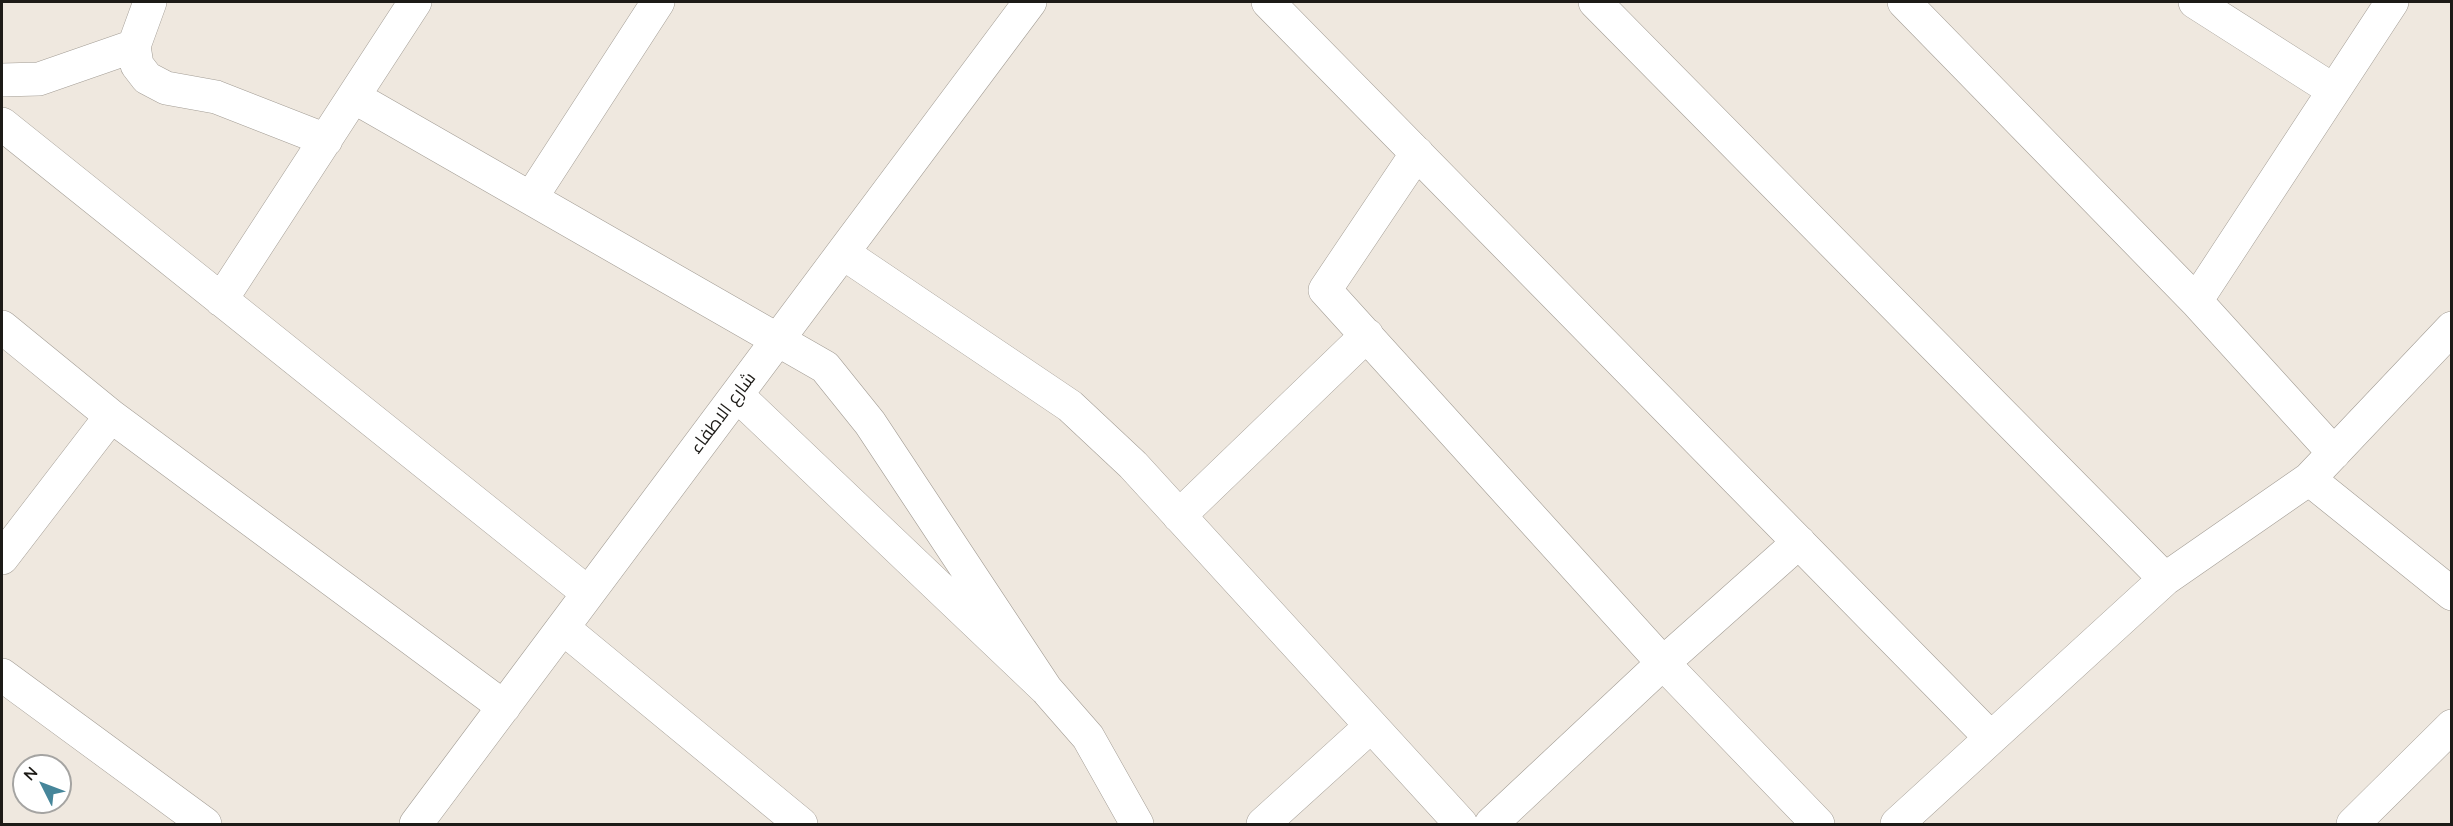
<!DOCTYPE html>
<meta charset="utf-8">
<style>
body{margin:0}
#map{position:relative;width:2453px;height:826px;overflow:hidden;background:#efe8df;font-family:Quicksand,sans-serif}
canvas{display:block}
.frame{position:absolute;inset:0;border:3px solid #1d1b17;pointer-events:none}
.north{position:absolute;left:12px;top:754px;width:60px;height:60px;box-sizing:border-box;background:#fff;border:2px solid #a5a4a2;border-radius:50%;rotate:312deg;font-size:16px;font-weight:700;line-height:24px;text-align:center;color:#1d1b17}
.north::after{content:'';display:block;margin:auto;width:21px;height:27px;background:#46869a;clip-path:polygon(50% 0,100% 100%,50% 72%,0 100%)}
</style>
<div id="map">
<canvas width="2453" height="826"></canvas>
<div class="frame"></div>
<div class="north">N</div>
</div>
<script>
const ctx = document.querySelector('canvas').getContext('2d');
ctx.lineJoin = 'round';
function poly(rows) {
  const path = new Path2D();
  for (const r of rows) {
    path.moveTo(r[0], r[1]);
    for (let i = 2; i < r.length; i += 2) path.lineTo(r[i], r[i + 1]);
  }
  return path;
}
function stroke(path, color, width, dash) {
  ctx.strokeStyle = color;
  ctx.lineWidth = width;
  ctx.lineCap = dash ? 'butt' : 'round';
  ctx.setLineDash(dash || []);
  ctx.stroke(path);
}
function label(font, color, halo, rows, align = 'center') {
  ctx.font = font + ' Quicksand,Cairo,sans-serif';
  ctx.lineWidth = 6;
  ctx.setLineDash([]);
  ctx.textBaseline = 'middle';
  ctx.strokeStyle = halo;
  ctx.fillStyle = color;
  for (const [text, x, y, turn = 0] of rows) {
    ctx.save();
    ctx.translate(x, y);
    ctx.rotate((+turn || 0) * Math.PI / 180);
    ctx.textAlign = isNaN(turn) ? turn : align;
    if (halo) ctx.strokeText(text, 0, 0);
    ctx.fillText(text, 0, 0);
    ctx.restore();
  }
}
const minor = poly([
 [150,2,134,46,137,65,147,78,166,88,216,97,326,140],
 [1268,2,1990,737],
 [1595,2,2165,579],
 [1904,2,2196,301,2334,453],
 [2195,2,2333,90],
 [2,80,39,79,134,46],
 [354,97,825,367,870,423,1046,689],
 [2,124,588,593],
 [1417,153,1325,290,1663,663,1818,824],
 [531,198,658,2],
 [843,253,1070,406,1133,465,1461,824],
 [221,300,415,2],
 [2196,301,2392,2],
 [2,327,111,416,2,558],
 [737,395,1046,689,1088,737,1137,824],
 [111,416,504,707],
 [2309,479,2452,594],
 [1179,516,1367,335],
 [563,628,801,824],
 [2,675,205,824],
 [416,824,1030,2],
 [1263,824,1371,726],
 [1491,824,1663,663,1799,542],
 [1897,824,2165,579,2309,479,2452,328],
 [2353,824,2452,726]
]);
stroke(minor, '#a39d95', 34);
stroke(minor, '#fff', 33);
label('18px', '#1d1b17', '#fff', [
 ["شارع الاطفاء",723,413,-53]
]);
</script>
